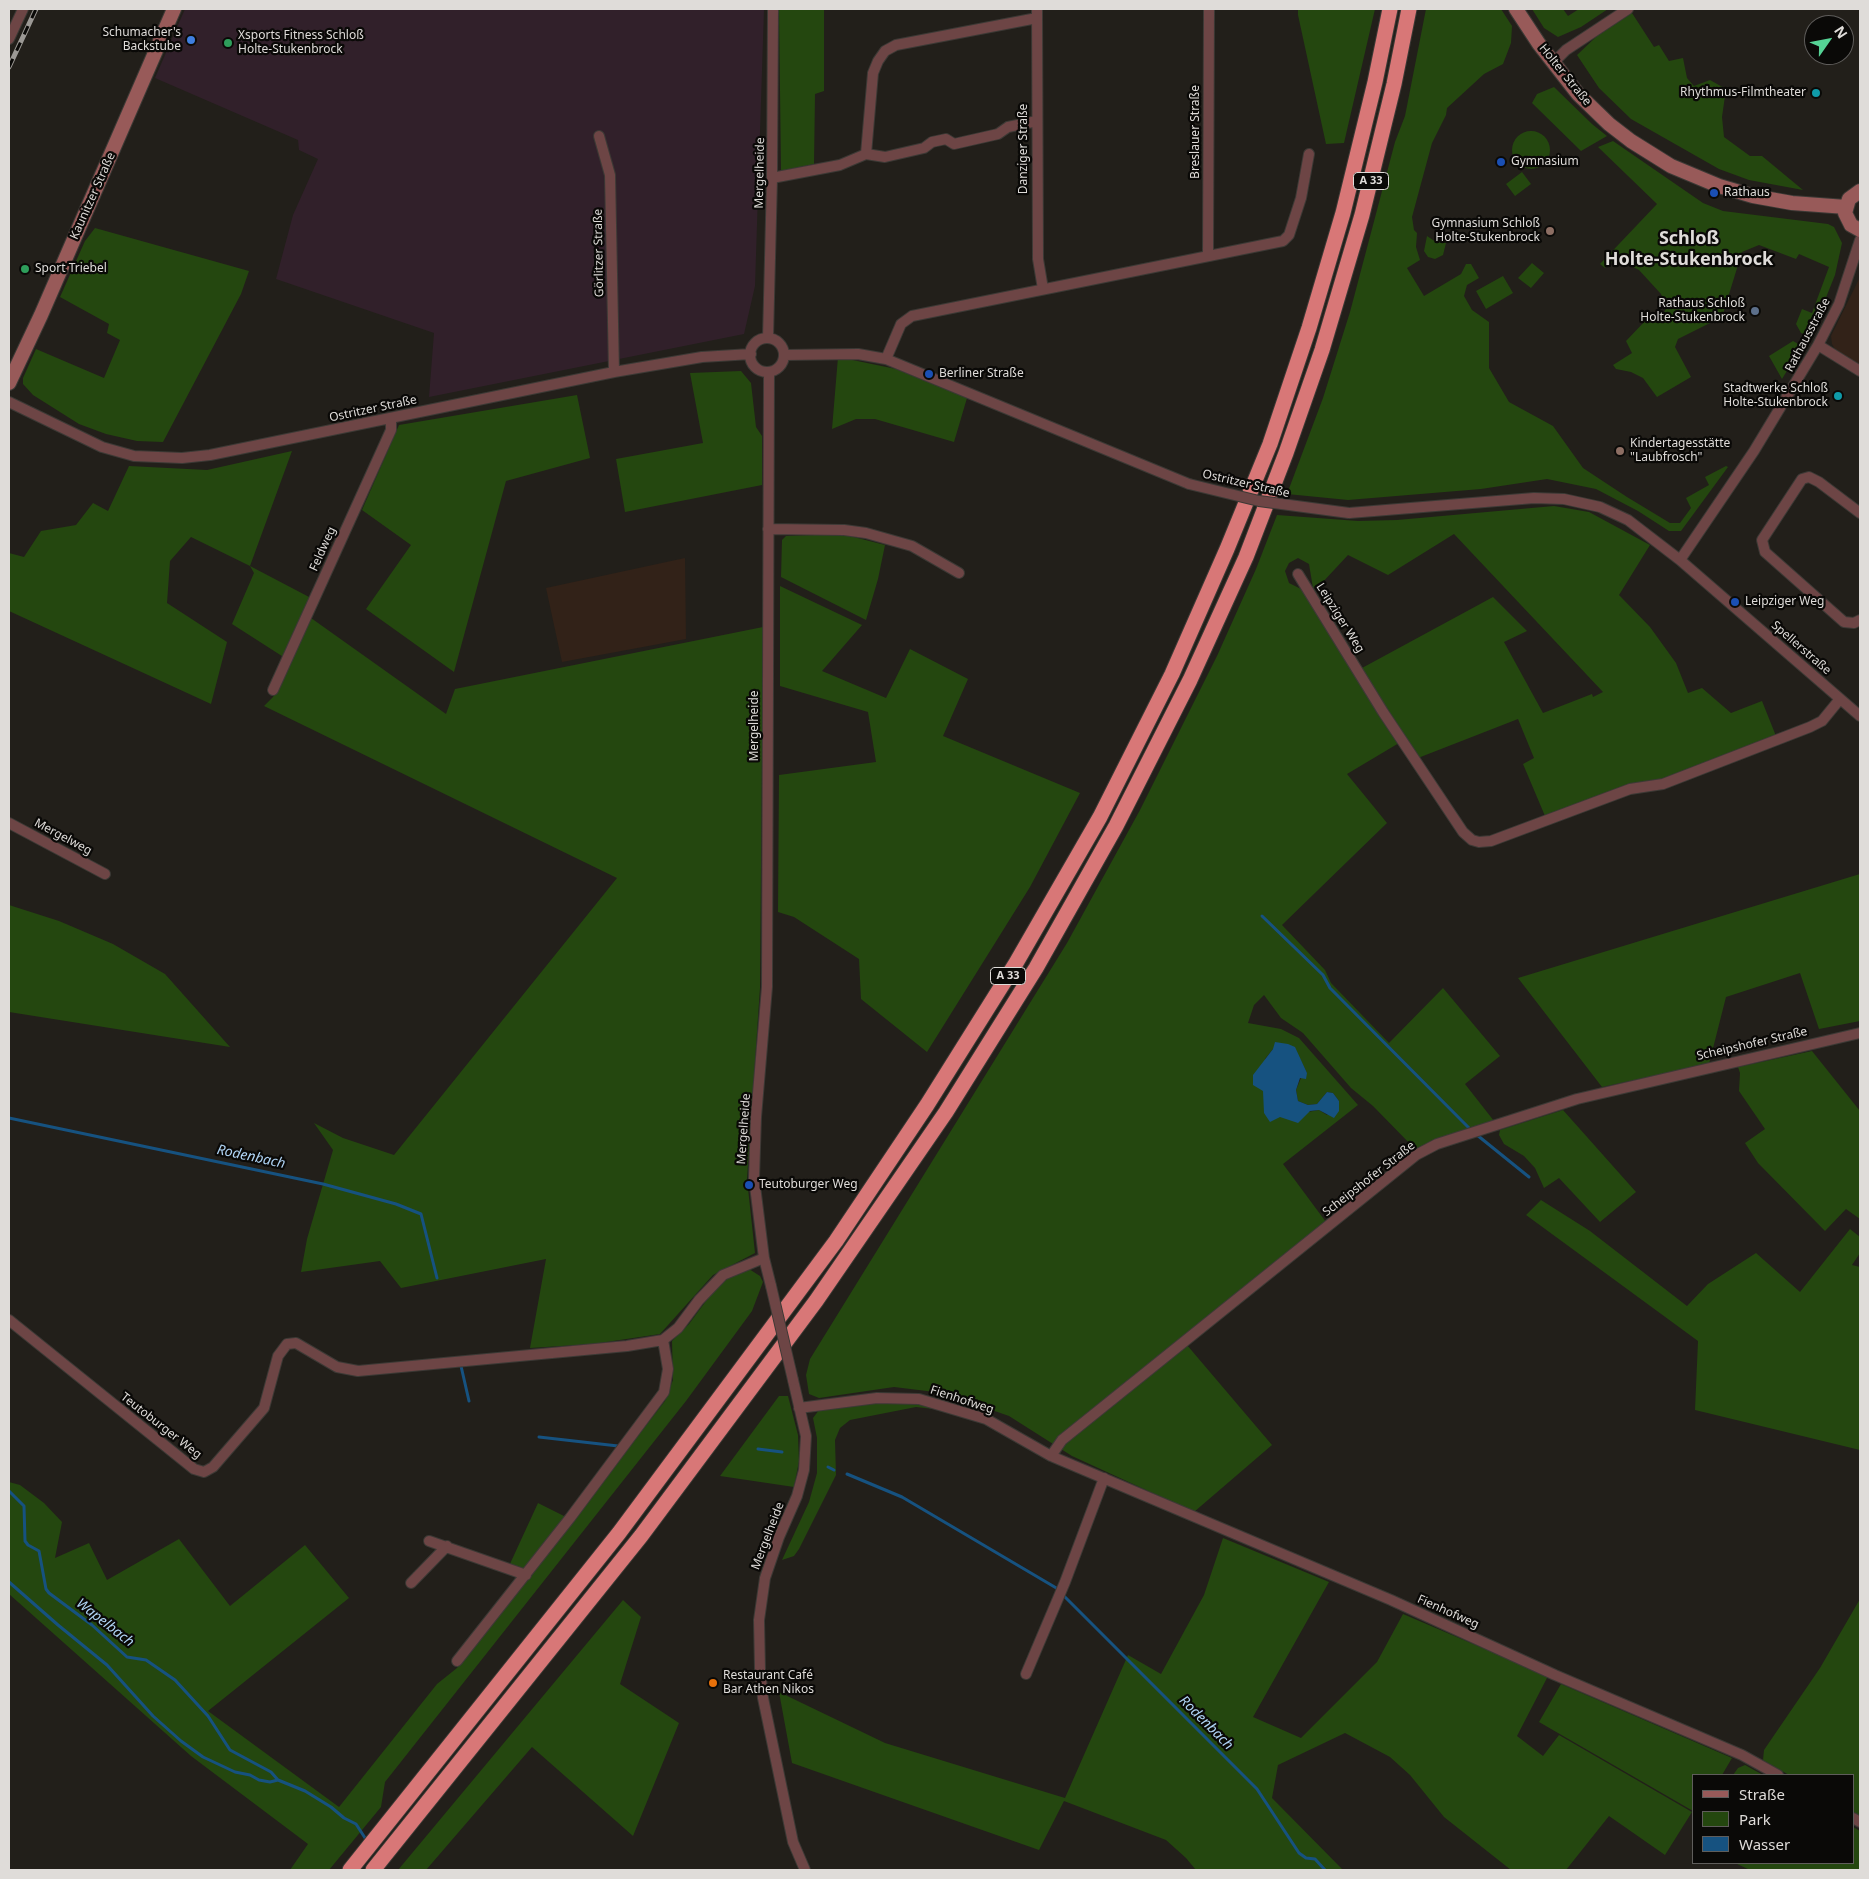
<!DOCTYPE html>
<meta charset="utf-8">
<style>
body{margin:0}
#map{position:relative;width:1869px;height:1879px;overflow:hidden;background:#221f1a;font-family:"Noto Sans",sans-serif}
canvas{display:block}
.frame{position:absolute;inset:0;border:10px solid #dfdcd9;pointer-events:none}
.legend{position:absolute;left:1692px;top:1774px;width:162px;height:90px;box-sizing:border-box;background:#0a0907;border:1px solid #5f5d5b;margin:0;padding:6px 9px;list-style:none;font-size:15px;color:#dfdcd9}
.legend li{display:flex;align-items:center;gap:10px;height:25px}
.legend b{width:25px;border:1px solid #5f5d5b}
.north{position:absolute;left:1804px;top:15px;width:50px;height:50px;box-sizing:border-box;background:#0a0907;border:1px solid #5f5d5b;border-radius:50%;rotate:57deg;font-size:14px;font-weight:700;line-height:20px;text-align:center;color:#dfdcd9}
.north::after{content:'';display:block;margin:auto;width:18px;height:22px;background:#55d395;clip-path:polygon(50% 0,100% 100%,50% 72%,0 100%)}
</style>
<div id="map">
<canvas width="1869" height="1879"></canvas>
<div class="frame"></div>
<ul class="legend">
<li><b style="height:6px;background:#985a59"></b>Straße</li>
<li><b style="height:14px;background:#24470f"></b>Park</li>
<li><b style="height:14px;background:#165280"></b>Wasser</li>
</ul>
<div class="north">N</div>
</div>
<script>
const ctx = document.querySelector('canvas').getContext('2d');
ctx.lineJoin = 'round';
function paint(path, color) {
  ctx.fillStyle = color;
  ctx.fill(path, 'evenodd');
}
function poly(rows) {
  const path = new Path2D();
  for (const r of rows) {
    if (r.length === 3) {
      path.moveTo(r[0] + r[2], r[1]);
      path.arc(r[0], r[1], r[2], 0, 2 * Math.PI);
      continue;
    }
    path.moveTo(r[0], r[1]);
    for (let i = 2; i < r.length; i += 2) path.lineTo(r[i], r[i + 1]);
  }
  return path;
}
function stroke(path, color, width, dash) {
  ctx.strokeStyle = color;
  ctx.lineWidth = width;
  ctx.lineCap = dash ? 'butt' : 'round';
  ctx.setLineDash(dash || []);
  ctx.stroke(path);
}
function label(font, color, halo, rows, align = 'center') {
  ctx.font = font + ' "Noto Sans",sans-serif';
  ctx.lineWidth = 4.5;
  ctx.setLineDash([]);
  ctx.textBaseline = 'middle';
  ctx.strokeStyle = halo;
  ctx.fillStyle = color;
  for (const [text, x, y, turn = 0] of rows) {
    ctx.save();
    ctx.translate(x, y);
    ctx.rotate((+turn || 0) * Math.PI / 180);
    ctx.textAlign = isNaN(turn) ? turn : align;
    if (halo) ctx.strokeText(text, 0, 0);
    ctx.fillText(text, 0, 0);
    ctx.restore();
  }
}
paint(poly([
 [1860,277,1860,365,1836,351,1832,344,1831,336],
 [685,558,686,639,562,662,546,588]
]), '#322218');
paint(poly([
 [185,9,764,9,755,286,744,334,429,397,434,333,276,279,293,215,318,159,299,150,298,140,155,78]
]), '#31202a');
paint(poly([
 [779,9,824,9,824,91,815,94,814,164,781,171],
 [1298,9,1375,9,1344,143,1326,144,1298,15],
 [1426,9,1501,9,1512,26,1511,43,1503,64,1484,74,1447,108,1446,115,1432,143,1412,217,1414,230,1417,233,1416,247,1420,260,1407,268,1424,296,1461,274,1466,264,1471,264,1479,278,1467,285,1464,296,1472,310,1489,322,1489,368,1509,402,1553,426,1583,468,1627,497,1670,523,1680,523,1691,508,1686,498,1709,485,1705,477,1726,466,1728,467,1681,531,1669,531,1638,511,1596,489,1547,479,1481,489,1348,500,1287,494,1323,398,1350,312,1395,142,1405,116],
 [1532,9,1563,9,1568,16,1579,9,1608,9,1581,27,1558,37,1544,28],
 [1632,13,1654,47,1659,45,1669,61,1683,58,1687,78,1694,86,1710,80,1726,89,1722,117,1724,137,1750,156,1762,156,1803,190,1749,180,1719,169,1631,119,1599,88,1577,55,1597,36],
 [1554,87,1592,124,1607,136,1581,151,1532,103,1537,94],
 [1531,150,19],
 [1613,141,1703,203,1723,211,1828,224,1834,227,1842,243,1835,275,1819,315,1808,336,1801,333,1796,324,1802,309,1812,313,1829,267,1799,254,1796,259,1759,245,1742,252,1722,317,1678,339,1675,347,1691,377,1657,397,1643,378,1631,372,1616,369,1613,365,1632,353,1626,341,1646,320,1655,321,1662,318,1666,308,1661,294,1639,270,1623,262,1613,262,1607,264,1605,268,1600,264,1657,204,1598,147],
 [1522,172,1531,184,1515,196,1506,184],
 [95,228,249,271,241,294,163,442,137,441,106,434,79,424,33,395,23,384,23,378,36,349,104,378,120,340,107,333,109,324,60,297,85,241],
 [1427,236,1436,242,1446,243,1443,255,1435,259,1428,257,1424,251],
 [1532,263,1544,273,1531,288,1518,278],
 [1503,276,1513,293,1486,309,1476,291],
 [1793,341,1802,346,1782,379,1769,356],
 [838,357,896,369,967,398,954,442,875,419,856,419,832,429],
 [741,371,751,383,756,427,762,436,762,485,625,512,616,459,703,443,690,373],
 [577,395,590,458,506,481,454,672,366,609,411,545,362,510,399,425],
 [292,451,250,566,311,598,285,658,232,624,254,573,250,566,191,537,170,561,167,603,227,642,211,704,9,611,9,553,24,557,41,531,76,525,93,503,108,511,129,466,207,470],
 [1554,506,1589,512,1650,545,1619,595,1650,627,1676,663,1688,693,1702,688,1731,713,1762,701,1776,736,1663,780,1545,816,1523,764,1534,758,1518,719,1418,758,1362,668,1493,597,1527,631,1504,642,1543,713,1592,694,1593,697,1603,692,1454,534,1388,575,1348,555,1321,584,1313,588,1309,564,1298,558,1289,563,1285,571,1289,583,1305,591,1399,743,1347,774,1387,823,1282,925,1325,970,1331,983,1389,1043,1443,988,1500,1056,1465,1084,1494,1121,1416,1150,1373,1106,1351,1088,1303,1033,1281,1018,1264,995,1254,1005,1248,1023,1281,1029,1299,1038,1358,1105,1283,1164,1326,1222,1181,1338,1272,1445,1194,1512,1072,1456,1009,1416,943,1393,894,1387,819,1398,809,1394,806,1375,810,1359,1067,943,1140,810,1217,656,1256,569,1277,515,1358,521,1397,520],
 [1273,1049,1300,1059,1307,1073,1301,1078,1296,1090,1298,1101,1308,1105,1317,1104,1327,1092,1333,1093,1339,1101,1327,1115,1319,1110,1280,1117,1264,1113,1265,1059],
 [842,534,885,545,878,579,866,620,781,577,782,540,786,536],
 [780,586,862,625,822,671,886,698,910,649,968,679,943,736,1080,793,1030,887,927,1052,861,999,859,959,794,917,778,912,779,775,876,762,868,712,780,686],
 [311,618,446,714,455,689,763,627,760,988,747,1179,755,1253,713,1275,660,1334,593,1344,530,1348,546,1259,401,1288,380,1261,301,1272,307,1239,333,1150,314,1123,343,1138,394,1155,617,878,264,706,273,697,290,665],
 [1860,874,1860,1021,1819,1029,1800,973,1726,997,1709,1064,1602,1087,1518,978],
 [9,905,59,921,113,944,165,974,230,1047,9,1012],
 [1812,1051,1860,1111,1860,1219,1846,1209,1825,1231,1758,1163,1745,1143,1765,1129,1739,1091,1740,1073,1738,1067],
 [1563,1110,1636,1192,1600,1222,1559,1178,1544,1188,1535,1168,1524,1156,1504,1144,1499,1135,1500,1130],
 [1541,1200,1590,1231,1687,1306,1708,1284,1756,1253,1800,1292,1850,1229,1860,1237,1860,1253,1852,1265,1860,1267,1860,1450,1695,1410,1698,1341,1526,1215],
 [749,1269,760,1276,763,1282,752,1311,686,1401,385,1782,381,1807,329,1870,290,1870,308,1844,191,1756,9,1594,9,1482,20,1485,44,1503,62,1522,55,1558,89,1543,107,1580,179,1539,230,1606,305,1545,349,1598,208,1711,339,1807,437,1684,457,1668,665,1401,673,1380,672,1341,689,1324,717,1286,732,1275],
 [779,1396,788,1396,798,1435,799,1461,794,1487,720,1476],
 [877,1402,918,1402,951,1411,916,1407,850,1420,840,1428,835,1440,836,1475,799,1549,794,1556,782,1560,809,1502,817,1473,817,1438,813,1418,819,1410],
 [538,1503,566,1517,530,1565,522,1570,509,1566],
 [1223,1538,1329,1582,1253,1717,1301,1738,1377,1662,1403,1614,1548,1676,1517,1736,1543,1756,1559,1735,1692,1812,1665,1855,1609,1816,1566,1870,1511,1870,1444,1817,1410,1775,1390,1757,1345,1733,1278,1765,1272,1798,1343,1870,1196,1870,1186,1858,1166,1840,1064,1801,1039,1850,792,1763,779,1692,885,1743,1065,1798,1128,1655,1161,1674,1204,1595],
 [1860,1599,1860,1816,1853,1812,1853,1775,1789,1775,1763,1760,1764,1750,1820,1668],
 [623,1600,641,1617,620,1684,679,1723,633,1836,532,1747,426,1870,398,1870],
 [1561,1684,1732,1758,1722,1775,1693,1775,1693,1811,1539,1722],
 [1745,1765,1763,1775,1733,1775,1738,1768],
 [1853,1827,1860,1831,1860,1870,1750,1870,1735,1863,1853,1863]
]), '#24470f');
paint(poly([
 [1275,1042,1288,1044,1295,1047,1307,1073,1306,1079,1300,1078,1296,1090,1298,1101,1308,1105,1317,1104,1327,1092,1333,1093,1339,1101,1339,1111,1334,1118,1319,1110,1310,1111,1298,1123,1280,1117,1270,1122,1264,1113,1263,1091,1253,1085,1253,1075,1273,1049]
]), '#165280');
stroke(poly([
 [1262,916,1323,975,1330,988,1470,1129],
 [9,1118,323,1184,396,1204,421,1214,437,1278],
 [1477,1135,1529,1177],
 [461,1366,469,1401],
 [539,1437,618,1446],
 [758,1449,782,1452],
 [828,1467,834,1470],
 [847,1474,902,1497,1058,1589],
 [9,1491,24,1506,25,1541,28,1545,39,1551,46,1589,49,1593,92,1625,127,1657,146,1660,175,1680,208,1716,230,1750,271,1772,278,1780,305,1791,331,1807,344,1818,356,1824,367,1841],
 [9,1582,58,1625,107,1665,153,1716,181,1741,203,1757,235,1772,250,1775,259,1780,270,1782,278,1780],
 [1063,1595,1257,1789,1299,1853,1306,1858,1315,1859,1325,1870]
]), '#165280', 3);
const street = poly([
 [1037,9,1038,259,1043,289],
 [9,39,23,9],
 [1553,63,1566,50,1628,9],
 [599,136,610,175,614,372],
 [866,154,873,73,878,61,885,51,896,45,1037,18],
 [772,178,840,165,866,154,885,157,924,148,932,142,946,139,954,144,998,134,1008,127,1037,121],
 [1208,256,1209,9],
 [768,338,772,178,773,9],
 [767,355,17],
 [1818,345,1860,371],
 [784,355,858,354,886,359,1189,484],
 [886,359,901,324,912,316,1283,241,1289,235,1301,198,1309,154],
 [769,372,767,987,756,1117,754,1178,764,1258,771,1286],
 [9,402,102,447,134,456,182,458,210,455,614,372,702,357,751,354],
 [1349,513,1534,498,1564,499,1600,507,1628,520,1680,560,1860,716],
 [1860,513,1819,482,1809,477,1802,479,1762,540,1765,552,1844,622,1854,623,1860,620],
 [768,529,844,530,866,533,912,546,959,573],
 [1680,560,1754,451,1818,345,1839,304,1860,240],
 [1298,574,1383,712,1463,832,1472,840,1479,842,1491,841,1630,789,1663,784,1810,727,1822,721,1840,699],
 [273,690,391,430,391,418],
 [9,823,105,874],
 [9,1320,194,1469,204,1472,213,1467,264,1408,278,1356,287,1344,296,1343,337,1367,358,1371,627,1346,663,1340,678,1328,699,1300,723,1275,764,1258],
 [793,1380,806,1436,804,1470,797,1496,779,1537,765,1578,759,1620,760,1670,763,1698,793,1842,805,1870],
 [799,1408,877,1398,919,1399,986,1419,1051,1456,1391,1600,1555,1675,1742,1755,1778,1775],
 [1051,1456,1062,1440,1416,1155,1437,1144,1577,1099,1860,1033],
 [429,1541,526,1575],
 [411,1583,447,1546],
 [457,1661,570,1518,664,1392,668,1369,663,1340],
 [1026,1674,1065,1582,1104,1478],
 [1853,1818,1860,1822]
]);
const secondary = poly([
 [1516,9,1539,44,1578,94,1609,124,1631,141,1671,166,1719,186,1753,196,1792,203,1846,207],
 [1860,191,1849,199,1845,213,1851,225,1860,230],
 [9,383,41,315,174,9]
]);
const highway = poly([
 [350,1870,619,1533,836,1241,927,1105,1016,963,1100,817,1172,674,1227,549,1270,444,1309,328,1343,213,1375,82,1390,9],
 [373,1870,641,1536,816,1301,946,1112,1036,968,1116,826,1190,680,1246,557,1286,453,1322,350,1362,215,1394,84,1409,9]
]);
stroke(street, '#3c3935', 12);
stroke(secondary, '#3c3935', 16);
stroke(highway, '#3c3935', 17);
stroke(street, '#6d4545', 10);
stroke(secondary, '#985a59', 14);
stroke(highway, '#d87777', 15);
const rail = poly([
 [9,67,36,9]
]);
stroke(rail, '#9c9995', 5);
stroke(rail, '#0a0907', 3, [9]);
const streetBridge = poly([
 [1189,484,1259,501,1349,513],
 [771,1286,793,1380]
]);
stroke(streetBridge, '#3c3935', 12, []);
stroke(streetBridge, '#6d4545', 10);
for (const [x, y, r, color] of [
 [191,40,5,"#3f7fe0"],
 [228,43,5,"#2e9e5b"],
 [1816,93,5,"#0f9aa8"],
 [1501,162,5,"#1a4fb4"],
 [1714,193,5,"#1a4fb4"],
 [1550,231,5,"#8d6e63"],
 [25,269,5,"#2e9e5b"],
 [1755,311,5,"#5c6f8a"],
 [929,374,5,"#1a4fb4"],
 [1838,396,5,"#0f9aa8"],
 [1620,451,5,"#8d6e63"],
 [1735,602,5,"#1a4fb4"],
 [749,1185,5,"#1a4fb4"],
 [713,1683,5,"#e8710a"]
]) {
  const dot = new Path2D();
  dot.arc(x, y, r, 0, 2 * Math.PI);
  ctx.fillStyle = color;
  ctx.fill(dot);
  stroke(dot, '#0a0907', 2);
}
for (const [x, y, w] of [
 [1371,181,35],
 [1008,976,35]
]) {
  const box = new Path2D();
  box.roundRect(x - w / 2, y - 8.5, w, 17, 4);
  ctx.fillStyle = '#0a0907';
  ctx.fill(box);
  stroke(box, '#dfdcd9', 1);
}
label('bold 11px', '#dfdcd9', null, [
 ["A 33",1371,181],
 ["A 33",1008,976]
]);
label('12px', '#dfdcd9', '#0a0907', [
 ["Schumacher's",181,33,"right"],
 ["Backstube",181,47,"right"],
 ["Xsports Fitness Schloß",238,36],
 ["Holte-Stukenbrock",238,50],
 ["Rhythmus-Filmtheater",1806,93,"right"],
 ["Gymnasium",1511,162],
 ["Rathaus",1724,193],
 ["Gymnasium Schloß",1540,224,"right"],
 ["Holte-Stukenbrock",1540,238,"right"],
 ["Sport Triebel",35,269],
 ["Rathaus Schloß",1745,304,"right"],
 ["Holte-Stukenbrock",1745,318,"right"],
 ["Berliner Straße",939,374],
 ["Stadtwerke Schloß",1828,389,"right"],
 ["Holte-Stukenbrock",1828,403,"right"],
 ["Kindertagesstätte",1630,444],
 ["\"Laubfrosch\"",1630,458],
 ["Leipziger Weg",1745,602],
 ["Teutoburger Weg",759,1185],
 ["Restaurant Café",723,1676],
 ["Bar Athen Nikos",723,1690]
], 'left');
label('12px', '#dfdcd9', '#0a0907', [
 ["Holter Straße",1565,75,51],
 ["Breslauer Straße",1196,132,-90],
 ["Danziger Straße",1024,149,-90],
 ["Mergelheide",760,173,-89],
 ["Kaunitzer Straße",93,196,-66],
 ["Görlitzer Straße",599,253,-91],
 ["Rathausstraße",1808,335,-62],
 ["Ostritzer Straße",373,409,-12],
 ["Ostritzer Straße",1246,484,13],
 ["Feldweg",323,549,-66],
 ["Leipziger Weg",1340,618,58],
 ["Spellerstraße",1801,648,41],
 ["Mergelheide",755,726,-90],
 ["Mergelweg",63,837,28],
 ["Scheipshofer Straße",1752,1044,-13],
 ["Mergelheide",744,1129,-86],
 ["Scheipshofer Straße",1369,1179,-38],
 ["Fienhofweg",962,1400,18],
 ["Teutoburger Weg",161,1426,38],
 ["Mergelheide",768,1536,-69],
 ["Fienhofweg",1448,1612,24]
]);
label('italic 14px', '#b0d4f5', '#0a0907', [
 ["Rodenbach",251,1157,12],
 ["Wapelbach",105,1623,38],
 ["Rodenbach",1206,1723,45]
]);
label('bold 18px', '#dfdcd9', '#0a0907', [
 ["Schloß",1689,239],
 ["Holte-Stukenbrock",1689,260]
]);
</script>
